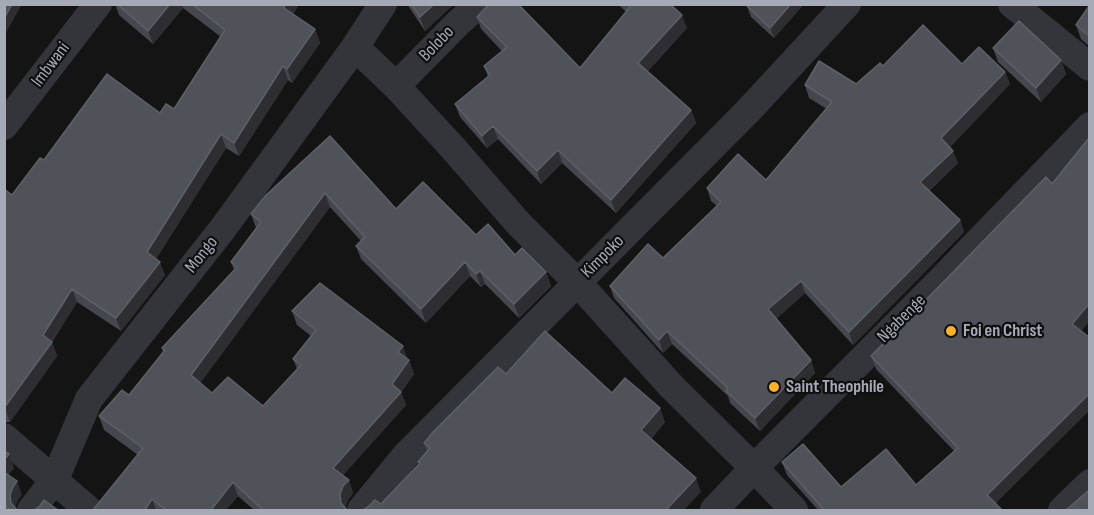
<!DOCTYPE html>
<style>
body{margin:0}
#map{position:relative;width:1094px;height:515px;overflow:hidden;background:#141415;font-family:"Sofia Sans Condensed",sans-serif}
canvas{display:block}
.frame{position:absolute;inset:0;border:6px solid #a5aab6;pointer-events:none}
</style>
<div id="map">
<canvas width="1094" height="515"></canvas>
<div class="frame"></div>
</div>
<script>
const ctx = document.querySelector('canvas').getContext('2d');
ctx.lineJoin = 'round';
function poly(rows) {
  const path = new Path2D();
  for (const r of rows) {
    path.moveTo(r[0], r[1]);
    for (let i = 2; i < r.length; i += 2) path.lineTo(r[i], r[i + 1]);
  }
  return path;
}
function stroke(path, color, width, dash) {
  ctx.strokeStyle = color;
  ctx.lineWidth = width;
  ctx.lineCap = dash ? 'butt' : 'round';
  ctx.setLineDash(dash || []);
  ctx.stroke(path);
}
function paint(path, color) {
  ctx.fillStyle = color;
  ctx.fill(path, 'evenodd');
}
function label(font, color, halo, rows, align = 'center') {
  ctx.font = font + ' "Sofia Sans Condensed",sans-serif';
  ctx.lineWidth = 4.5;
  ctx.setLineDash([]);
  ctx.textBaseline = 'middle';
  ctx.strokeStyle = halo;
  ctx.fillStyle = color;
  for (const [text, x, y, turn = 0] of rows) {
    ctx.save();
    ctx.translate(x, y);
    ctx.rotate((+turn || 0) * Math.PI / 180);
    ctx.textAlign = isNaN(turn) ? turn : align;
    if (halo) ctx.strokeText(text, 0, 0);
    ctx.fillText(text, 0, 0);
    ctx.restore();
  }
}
stroke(poly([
 [1012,4,1090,67],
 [355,47,396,86,453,148,518,223,577,282,672,387,754,468,794,510],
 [396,86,457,24,479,4],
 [4,126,98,4],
 [4,437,89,510],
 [31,510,55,479,89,399,224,227,355,47,383,4],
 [361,510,407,454,748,111,847,4],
 [714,510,754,468,941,280,1090,126],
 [1062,510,1090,483]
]), '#34353b', 28);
paint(poly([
 [115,4,299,4,293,14,315,29,320,43,292,83,288,80,239,156,226,148,156,259,165,275,121,331,77,302,52,342,57,356,10,422,4,422,4,189,12,195,44,160,160,113,174,109,221,37,183,8,153,44,119,15],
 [407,4,454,4,425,31],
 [618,4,670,4,687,28,648,71,691,110,696,123,616,213,562,163,541,184,498,139,487,148,460,117,455,104,488,77,484,66,502,51,481,29,477,17,580,68,626,12],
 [804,4,774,38,751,17,747,6],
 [1089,6,1089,46,1081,39,1076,25],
 [993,48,1061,60,1066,74,1041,102,998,62],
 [962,64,1005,72,1010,84,950,147,958,163,929,191,960,220,964,232,853,345,805,293,776,319,811,360,815,373,760,431,730,403,728,396,672,344,663,353,614,298,610,286,663,258,717,206,711,201,707,188,766,180,827,109,809,98,805,85,856,84,883,66],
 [330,136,396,209,476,235,546,272,551,286,519,318,485,284,481,287,470,276,426,323,361,259,356,246,361,241,330,207,200,383,212,393,263,406,297,369,293,359,311,336,297,325,292,311,409,360,414,374,401,392,406,405,343,475,349,480,353,493,348,500,345,508,349,510,254,510,238,496,226,510,93,510,138,455,104,430,99,416,129,395,163,352,162,348,234,270,231,262,256,228,251,214],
 [1082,331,996,504,1002,510,818,510,787,475,782,462,841,487,916,485,954,451,876,369,871,356],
 [506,374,612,393,665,422,651,439,701,492,381,504,419,464,418,462,427,451,424,443]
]), '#46474e');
paint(poly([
 [12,4,21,4,21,6,4,36,4,19],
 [170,4,182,4,183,8,153,44,148,31],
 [285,4,299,4,288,21,284,8],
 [434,4,454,4,425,31,420,17],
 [791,4,804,4,774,38,770,28],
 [682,15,687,28,643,76,638,63],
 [315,29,320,43,292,83,287,69],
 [1061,60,1066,74,1041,102,1036,88],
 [283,66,288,80,239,156,234,143],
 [1005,72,1010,84,946,151,941,138],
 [691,110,696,123,616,213,611,200],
 [493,126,498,139,487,148,482,136],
 [221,134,226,148,152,265,147,252],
 [558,150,562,163,541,184,537,171],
 [953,151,958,163,924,195,920,182],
 [325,193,330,207,196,389,191,375],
 [960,220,964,232,853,345,849,332],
 [160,262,165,275,121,331,116,318],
 [465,262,470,276,426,323,421,309],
 [480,271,485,284,481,287,476,274],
 [546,272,551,286,519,318,514,304],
 [801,281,805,293,773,322,768,309],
 [72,289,77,302,48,347,52,342,57,356,10,422,5,408,43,335],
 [1089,304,1089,322,1077,336,1072,324],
 [667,331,672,344,663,353,659,340],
 [403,346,408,360,398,352],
 [409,360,414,374,401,393,401,392,406,405,338,481,333,468],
 [811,360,815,373,760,431,755,418],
 [1089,394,1089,411,992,507,987,495],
 [660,408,665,422,646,444,641,430],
 [9,454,14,468,4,481,4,460],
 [696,478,701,492,684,510,666,510],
 [349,480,353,493,348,500,345,508,341,503,340,494,343,486],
 [17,481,22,495,18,500,15,508,11,503,10,495,13,487],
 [233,482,238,496,226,510,211,510],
 [152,499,156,510,145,510]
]), '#2e2e32');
const building = poly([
 [4,4,12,4,4,19,4,4],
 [117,4,170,4,148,31,117,4],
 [192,4,285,4,284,8,315,29,287,69,283,66,234,143,221,134,147,252,160,262,116,318,72,289,43,335,52,342,4,408,4,189,12,195,40,158,44,160,107,74,160,113,166,104,174,109,225,30,192,4],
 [411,4,434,4,420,17,411,4],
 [489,4,518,4,580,68,630,7,627,4,670,4,682,15,638,63,691,110,611,200,558,150,537,171,493,126,482,136,455,104,490,75,484,66,507,47,477,17,489,4],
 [748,4,791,4,770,28,747,6,748,4],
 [1089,6,1089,36,1076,25,1089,6],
 [1019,21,1061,60,1036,88,993,48,1019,21],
 [923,25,962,64,979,47,1005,72,941,138,953,151,920,182,960,220,849,332,801,281,768,309,811,360,755,418,726,391,728,388,667,331,659,340,610,286,648,244,663,258,721,202,707,188,738,154,766,180,832,102,805,85,819,61,856,84,880,63,883,66,923,25],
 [330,136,396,209,423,182,476,235,488,224,515,255,522,248,546,272,514,304,480,271,476,274,465,262,421,309,356,246,365,237,325,193,191,375,212,393,228,377,263,406,301,365,293,359,316,330,292,311,320,283,403,346,398,352,409,360,392,384,401,392,333,468,349,480,343,486,340,494,341,503,346,509,349,510,263,510,233,482,211,510,166,510,152,499,145,510,93,510,143,448,99,416,122,390,129,395,165,350,162,348,237,267,231,262,261,222,251,214,266,195,330,136],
 [1089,138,1089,304,1072,324,1089,337,1089,394,987,495,1002,510,824,510,782,462,803,444,841,487,886,449,916,485,958,448,871,356,1046,177,1052,184,1089,138],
 [545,331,612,393,625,378,660,408,641,430,696,478,666,510,363,510,368,507,375,500,381,504,420,463,418,462,430,448,424,443,434,431,498,367,506,374,545,331],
 [4,451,9,454,4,460,4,451],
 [4,472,17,481,13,487,10,495,11,503,16,509,19,510,11,510,4,506,4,472],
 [1088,491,1089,493,1089,510,1066,510,1088,491],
 [44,500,58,510,34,510,39,507,44,500]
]);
paint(building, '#505259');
stroke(building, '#5e6068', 1.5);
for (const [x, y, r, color] of [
 [951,331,6,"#f9b228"],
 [774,387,6,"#f9b228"]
]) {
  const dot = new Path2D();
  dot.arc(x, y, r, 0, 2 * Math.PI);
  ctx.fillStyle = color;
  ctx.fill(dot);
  stroke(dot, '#0f0f10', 2);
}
label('18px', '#a5aab6', '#0f0f10', [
 ["Bolobo",437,44,-46],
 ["Imbwani",51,65,-53],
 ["Mongo",202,255,-52],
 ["Kimpoko",603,257,-45],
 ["Ngabenge",902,319,-45]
]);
label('bold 18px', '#a5aab6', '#0f0f10', [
 ["Foi en Christ",963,331],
 ["Saint Theophile",786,387]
], 'left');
</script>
